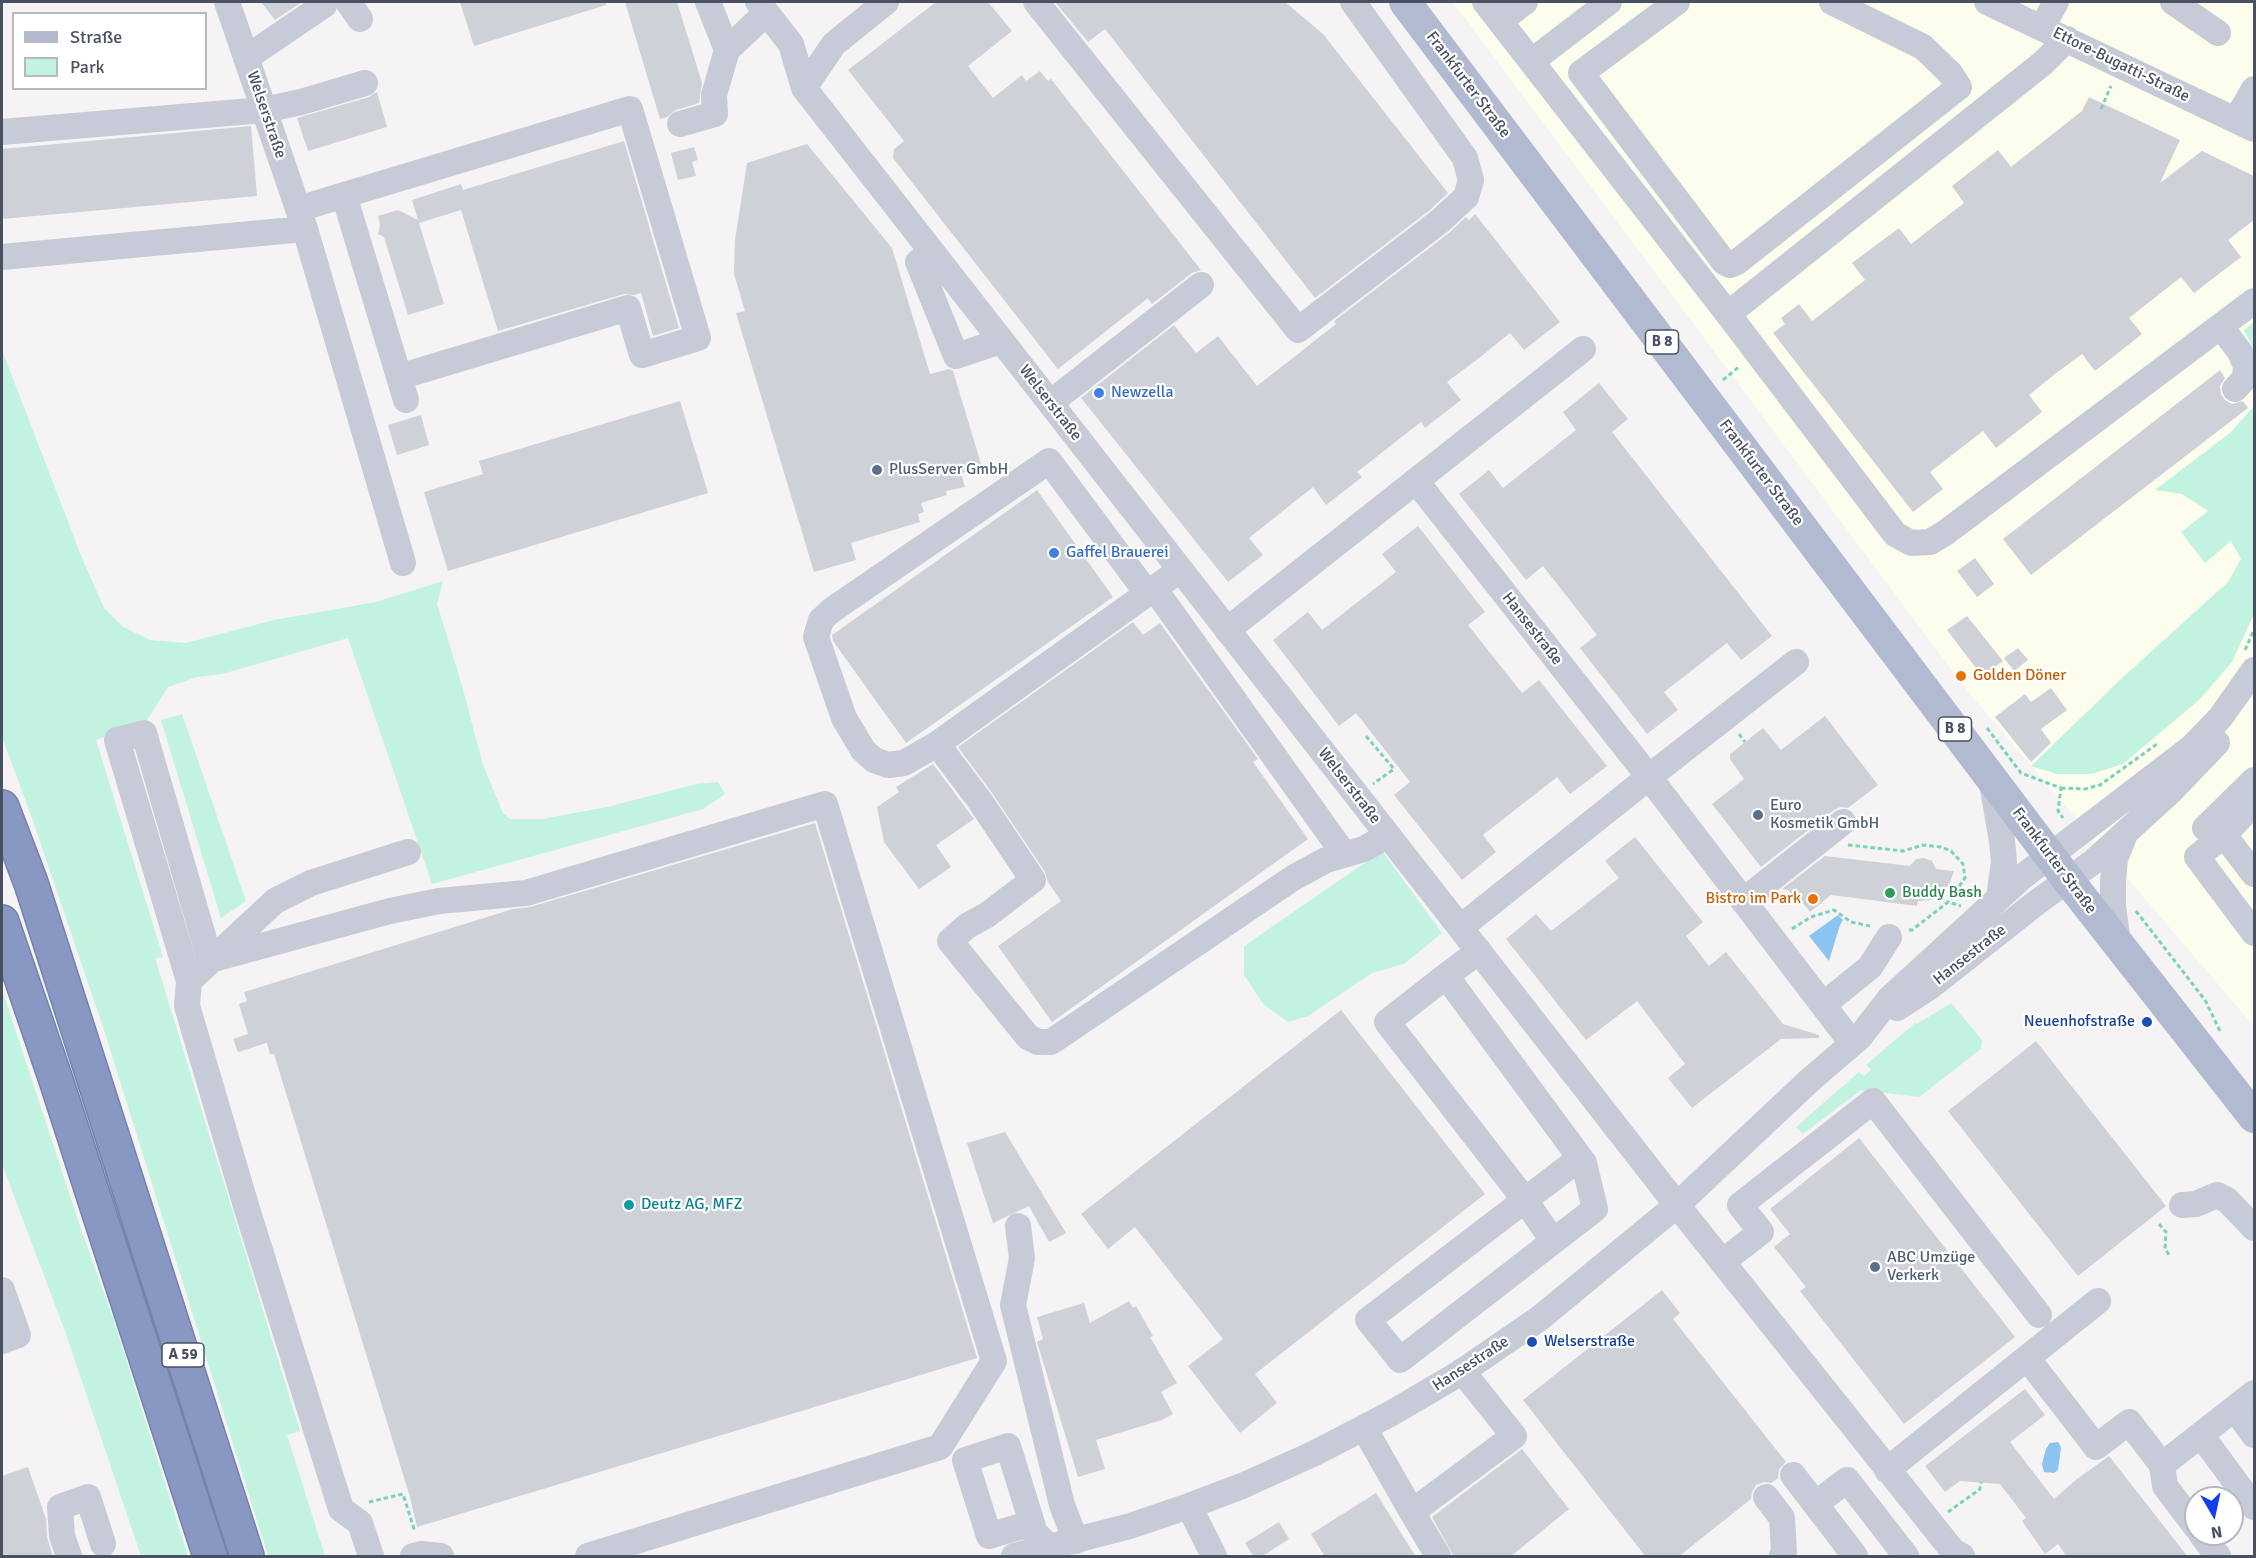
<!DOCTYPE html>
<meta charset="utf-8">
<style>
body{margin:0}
#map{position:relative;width:2256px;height:1558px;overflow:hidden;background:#f5f3f3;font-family:Signika,sans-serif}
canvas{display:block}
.frame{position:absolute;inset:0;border:3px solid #495062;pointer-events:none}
.legend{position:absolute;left:12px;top:12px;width:195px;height:78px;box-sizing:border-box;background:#fff;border:2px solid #b6b9c0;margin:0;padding:8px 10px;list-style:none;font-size:18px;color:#495062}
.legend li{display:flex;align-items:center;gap:12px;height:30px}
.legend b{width:30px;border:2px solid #b6b9c0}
.north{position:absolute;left:2184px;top:1486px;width:60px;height:60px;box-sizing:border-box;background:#fff;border:2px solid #b6b9c0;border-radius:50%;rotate:171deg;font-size:16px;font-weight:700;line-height:24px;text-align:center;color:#495062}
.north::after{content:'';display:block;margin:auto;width:21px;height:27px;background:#133eef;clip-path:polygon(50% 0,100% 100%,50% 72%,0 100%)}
</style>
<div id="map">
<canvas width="2256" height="1558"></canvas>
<div class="frame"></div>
<ul class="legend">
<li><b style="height:8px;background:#b2bad2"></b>Straße</li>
<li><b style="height:16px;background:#c1f3e0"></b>Park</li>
</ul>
<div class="north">N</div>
</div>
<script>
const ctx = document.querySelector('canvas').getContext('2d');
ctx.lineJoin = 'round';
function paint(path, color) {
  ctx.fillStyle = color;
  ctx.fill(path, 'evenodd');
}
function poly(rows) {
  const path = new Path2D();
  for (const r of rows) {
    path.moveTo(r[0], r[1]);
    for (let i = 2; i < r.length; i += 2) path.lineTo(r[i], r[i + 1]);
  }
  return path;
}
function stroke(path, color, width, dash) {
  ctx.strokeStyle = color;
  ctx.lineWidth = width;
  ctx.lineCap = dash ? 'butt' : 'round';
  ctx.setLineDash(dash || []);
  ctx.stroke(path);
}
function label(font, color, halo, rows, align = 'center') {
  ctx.font = font + ' Signika,sans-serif';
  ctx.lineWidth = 4.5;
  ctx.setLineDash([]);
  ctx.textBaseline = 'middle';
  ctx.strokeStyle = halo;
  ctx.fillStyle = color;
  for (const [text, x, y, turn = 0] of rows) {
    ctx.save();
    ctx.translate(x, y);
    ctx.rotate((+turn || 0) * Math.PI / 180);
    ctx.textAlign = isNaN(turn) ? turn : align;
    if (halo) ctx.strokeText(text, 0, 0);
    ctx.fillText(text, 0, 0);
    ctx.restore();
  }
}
paint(poly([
 [1453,2,2254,2,2254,1026,1969,693]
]), '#fdfdee');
paint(poly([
 [2254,322,2254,350,2244,330],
 [2,350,82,558,104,608,123,627,150,640,186,643,274,620,376,602,443,581,437,604,461,682,483,765,503,813,510,819,542,819,607,807,697,784,718,782,725,794,703,809,432,884,348,638,222,674,197,677,168,687,146,722,96,740,163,957,155,958,300,1431,287,1435,325,1556,268,1556,106,1036,33,821,2,737],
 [2254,406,2254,614,2232,662,2200,699,2123,764,2091,774,2057,774,2031,766,2122,678,2228,582,2241,559,2231,541,2205,563,2181,532,2208,511,2182,494,2155,490,2231,432],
 [182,714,246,901,221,918,161,720],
 [1382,851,1442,933,1404,964,1372,973,1308,1016,1288,1022,1264,1005,1244,975,1244,946],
 [2,989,81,1229,113,1318,188,1556,141,1556,65,1331,2,1164],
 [1951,1003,1982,1040,1981,1049,1919,1097,1861,1090,1803,1134,1796,1127,1859,1072,1864,1076,1871,1070,1866,1065,1915,1023,1917,1024]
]), '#c1f3e0');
paint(poly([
 [1838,915,1843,920,1840,925,1829,961,1809,936],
 [2058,1442,2061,1447,2058,1470,2054,1473,2044,1472,2042,1464,2046,1449,2050,1443]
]), '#8cc4f1');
paint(poly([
 [261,2,302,2,275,20],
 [460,2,606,2,606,5,474,46],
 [625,2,677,2,702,83,699,103,676,110,667,117,660,119],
 [936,2,988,2,1012,31,968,66,993,98,1022,75,1026,81,1040,71,1048,81,1051,79,1201,270,1192,273,1152,304,1148,298,1058,369,893,158,894,149,904,141,848,70],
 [1055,2,1285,2,1323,34,1448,193,1430,210,1315,298,1105,29,1088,42],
 [377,92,387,127,308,151,297,118,369,97],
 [2089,97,2180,140,2160,183,2202,151,2254,176,2254,220,2228,240,2241,257,2194,293,2181,277,2129,318,2142,334,2095,371,2082,354,2055,374,2029,395,2042,412,1996,448,1983,431,1930,472,1943,489,1913,512,1773,333,1785,324,1781,318,1799,304,1812,321,1865,280,1852,263,1899,228,1911,244,1964,203,1952,186,1998,150,2011,167,2082,111],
 [251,126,257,196,2,219,2,149],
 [624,141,679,328,653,336,641,293,634,295,624,294,498,331,461,210,419,223,444,304,408,315,384,237,378,234,380,225,378,216,398,210,418,220,412,200,461,184,463,190],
 [807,144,892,248,930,374,949,369,953,371,982,467,961,473,965,487,946,491,947,495,921,503,924,512,918,514,920,522,851,543,856,560,814,572,736,313,745,311,734,274,735,240,747,163],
 [694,147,698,160,692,162,696,176,678,180,671,153],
 [1475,214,1560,322,1524,350,1510,333,1479,358,1447,382,1461,400,1425,428,1421,422,1357,472,1362,477,1326,505,1313,487,1249,538,1263,555,1228,582,1081,398,1174,325,1196,353,1218,336,1257,386,1336,324,1334,321,1449,233,1466,217,1469,220],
 [2220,370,2225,378,2220,386,2221,394,2225,400,2232,404,2243,401,2248,408,2031,575,2003,539],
 [1599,383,1628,419,1612,432,1772,636,1741,660,1727,643,1664,692,1678,710,1647,734,1580,648,1597,635,1543,566,1526,580,1459,494,1489,470,1503,488,1576,430,1563,412],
 [680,401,708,493,448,571,424,492,483,474,479,461],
 [421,415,429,445,397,455,388,425],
 [1037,490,1113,597,906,743,833,641,832,635],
 [1418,526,1485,612,1468,625,1522,693,1539,680,1607,766,1570,794,1557,777,1483,835,1496,852,1462,880,1394,795,1410,782,1356,713,1339,726,1273,640,1308,612,1322,630,1396,572,1382,554],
 [1975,558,1994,584,1977,597,1957,571],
 [1967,616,2003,661,1982,676,1947,630],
 [1133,622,1143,635,1160,623,1258,759,1253,762,1308,839,1052,1022,998,946,1061,901,1048,882,1045,872,992,793,958,747],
 [2018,648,2028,660,2014,671,2004,658],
 [2051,688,2067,710,2041,729,2051,743,2031,762,1995,717,2025,694,2031,702],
 [1825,716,1878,785,1848,808,1840,807,1834,810,1761,867,1712,804,1744,779,1730,759,1730,754,1763,728,1781,750],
 [933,764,974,819,936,845,951,867,919,889,884,842,877,807,899,792,896,787],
 [815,823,977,1358,417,1527,410,1497,274,1054,270,1054,267,1043,238,1052,233,1039,248,1034,239,1004,247,1001,244,992,513,909,530,907],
 [1635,837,1703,922,1686,936,1709,966,1726,952,1783,1024,1819,1035,1819,1038,1781,1039,1692,1108,1668,1078,1685,1064,1637,1001,1586,1040,1506,939,1536,914,1551,931,1619,878,1605,861],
 [1825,856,1910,866,1916,859,1924,858,1932,861,1936,869,1954,871,1949,885,1941,894,1930,900,1918,901,1917,906,1831,895,1810,912,1801,901,1799,903,1788,890,1782,889],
 [1341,1010,1485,1194,1255,1374,1277,1403,1240,1433,1188,1366,1223,1339,1135,1227,1108,1249,1081,1214],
 [2036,1041,2166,1206,2078,1276,1948,1111],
 [1005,1132,1066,1233,1049,1242,1029,1206,993,1223,967,1143],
 [1859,1138,2015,1337,1904,1424,1800,1291,1806,1287,1774,1247,1790,1234,1770,1209],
 [1662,1290,1680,1313,1673,1319,1786,1462,1779,1469,1778,1478,1771,1483,1764,1482,1756,1485,1752,1492,1751,1499,1678,1557,1646,1557,1523,1400],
 [1129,1301,1133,1308,1136,1306,1153,1336,1150,1337,1177,1383,1161,1392,1173,1414,1162,1420,1096,1440,1105,1469,1078,1477,1037,1342,1043,1339,1037,1317,1084,1303,1090,1323],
 [2025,1389,2045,1415,2010,1442,2054,1499,2077,1479,2109,1456,2188,1557,2067,1557,2058,1544,2045,1554,2022,1521,2026,1518,2000,1484,1960,1481,1945,1492,1925,1466],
 [1522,1449,1569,1509,1510,1557,1454,1557,1432,1517],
 [28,1467,46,1519,47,1537,53,1557,2,1557,2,1476],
 [1376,1493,1416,1557,1325,1557,1311,1534],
 [1279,1522,1289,1539,1261,1557,1254,1557,1245,1543]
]), '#cfd1d8');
const highway = poly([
 [2,807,31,883,247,1556],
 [2,922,55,1077,210,1556]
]);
stroke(highway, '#7482af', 36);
stroke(poly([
 [2101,109,2111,86],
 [1723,380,1740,366],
 [2245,650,2254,630],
 [1987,728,2021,773,2061,788,2058,811,2063,818],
 [1739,734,1745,742],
 [1366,736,1394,769,1373,784],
 [2061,788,2085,789,2100,785,2157,744],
 [1848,845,1903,851,1923,845,1941,847,1951,851,1963,864,1965,878,1948,902],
 [2136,911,2205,1000,2221,1033],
 [1792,929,1811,917,1834,910,1851,922,1870,926],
 [1909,930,1912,930,1948,902,1961,906],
 [2159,1224,2166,1232,2165,1249,2170,1256],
 [369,1502,403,1494,415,1532],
 [1948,1512,1980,1489,1981,1482]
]), '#77d3bc', 3, [4.5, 3]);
stroke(poly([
 [227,2,305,229,403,563],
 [348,2,360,19],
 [708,2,727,50],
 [758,2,791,44,804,88,1677,1205,1953,1551,1962,1556],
 [1036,2,1298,330,1440,221,1466,197,1471,180,1465,158,1353,2],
 [1485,2,1728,314,1895,534,1911,543,1930,542,1945,533,2254,301],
 [1677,2,1581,73,1724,262,1730,265,1737,262,1959,87,1950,73,1923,47,1832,2],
 [1987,2,2254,129],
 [2173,2,2218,33],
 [1500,21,1525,2],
 [2042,27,2056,2],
 [246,58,324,5],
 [1532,61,1609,2],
 [804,88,834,44,886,2],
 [2236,120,2254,89],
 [680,124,715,114,714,95,727,50,766,13],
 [2,132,264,110,301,102,365,83],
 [344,195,406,400],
 [298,209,630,109,698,338,642,355,628,308,399,377],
 [932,252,918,262,956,356,1001,341],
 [2,257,305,229],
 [1728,314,2043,63,2067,39],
 [2221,327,2240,352,2246,366,2245,378,2235,389],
 [1050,403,1201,285],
 [1416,481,1649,777,1461,927],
 [1154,588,1344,854],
 [1147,593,1049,461,832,610,821,620,816,637,844,718,863,750,874,760,888,765,904,763,937,744,1180,570],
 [1227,630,1583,349],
 [1796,662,1649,777,1852,1043],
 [937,744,980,801,1033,880,987,915,967,926,950,941,1028,1037,1038,1042,1051,1042,1293,878,1326,860,1364,849,1388,835],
 [1992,783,2002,841,2004,862,1999,897],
 [2254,803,2224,835,2254,874],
 [2205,828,2254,780],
 [2224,835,2197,857,2254,933],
 [1743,901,1843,822],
 [2118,943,2113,906,2113,881,2115,859,2125,834],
 [1446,976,1584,1163,1595,1209,1400,1360,1368,1320,1525,1200,1387,1022,1446,976,1479,951],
 [189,981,117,740,144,733,210,960,390,911,439,901,526,893,825,804,994,1361,940,1447,588,1556],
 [1823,1005,1870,967,1889,937],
 [1897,1008,1931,986,2036,903,2093,862,2169,793,2217,743],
 [2182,1205,2196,1204,2217,1195,2227,1200,2254,1228],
 [1018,1226,1022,1258,1013,1305,1062,1505,1076,1541],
 [1553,1241,1525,1200,1580,1158],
 [1722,1262,1761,1232,1740,1205,1873,1101,2039,1315],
 [2,1290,18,1335,2,1341],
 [2027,1358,2096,1447,2129,1422,2162,1465,2254,1393],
 [2235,1409,2254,1435],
 [1364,1428,1412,1512],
 [2201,1435,2254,1507],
 [2162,1465,2165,1486,2196,1527],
 [1887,1470,2098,1301],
 [1793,1475,1855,1556],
 [1766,1497,1782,1518,1784,1552,1782,1556],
 [1815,1504,1847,1480,1906,1556],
 [1189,1506,1214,1556],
 [1032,1523,989,1536,965,1460,1008,1446,1032,1523,1034,1532,1050,1548],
 [2201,1534,2218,1556],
 [69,1556,62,1536,60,1507,88,1497,103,1544],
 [371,1556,360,1523,341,1509,247,1209,187,1006,189,981,275,901,311,883,408,852],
 [413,1556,421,1554,441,1556],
 [1014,1556,1130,1526,1189,1506,1242,1486,1315,1453,1390,1414,1460,1373,1540,1318,1677,1205,1810,1080,1859,1038,1890,998,2022,877,2192,747,2220,718,2254,670],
 [1438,1556,1412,1512,1514,1436,1462,1371]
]), '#c6cbd7', 26);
stroke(poly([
 [1405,2,2068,880,2254,1117]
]), '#b2bad2', 32);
stroke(highway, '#8997c3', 33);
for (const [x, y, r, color] of [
 [1099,393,6,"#3f7fe0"],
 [877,470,6,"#5c6f8a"],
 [1054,553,6,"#3f7fe0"],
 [1961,676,6,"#e8710a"],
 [1758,815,6,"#5c6f8a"],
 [1890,893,6,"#2e9e5b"],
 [1813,899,6,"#e8710a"],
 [2147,1022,6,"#1a4fb4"],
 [629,1205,6,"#0f9aa8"],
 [1875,1267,6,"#5c6f8a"],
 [1532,1342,6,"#1a4fb4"]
]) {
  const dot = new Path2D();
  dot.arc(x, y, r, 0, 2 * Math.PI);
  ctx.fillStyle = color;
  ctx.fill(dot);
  stroke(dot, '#fff', 2);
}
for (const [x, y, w] of [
 [1662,342,33],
 [1955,729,33],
 [183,1355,42]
]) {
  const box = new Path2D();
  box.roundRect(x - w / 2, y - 12, w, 24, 4.5);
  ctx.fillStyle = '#fff';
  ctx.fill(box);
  stroke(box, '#495062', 1.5);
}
label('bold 15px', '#495062', null, [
 ["B 8",1662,342],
 ["B 8",1955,729],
 ["A 59",183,1355]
]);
label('16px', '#495062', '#fff', [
 ["Ettore-Bugatti-Straße",2121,65,26],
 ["Frankfurter Straße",1468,85,53],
 ["Welserstraße",266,115,71],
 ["Welserstraße",1050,403,52],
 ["Frankfurter Straße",1761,473,53],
 ["Hansestraße",1532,629,52],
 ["Welserstraße",1349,786,52],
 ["Frankfurter Straße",2054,861,53],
 ["Hansestraße",1970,955,-38],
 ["Hansestraße",1471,1364,-33]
]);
label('16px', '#366cbe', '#fff', [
 ["Newzella",1111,393],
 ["Gaffel Brauerei",1066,553]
], 'left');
label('16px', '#4e5e75', '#fff', [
 ["PlusServer GmbH",889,470],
 ["Euro",1770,806],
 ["Kosmetik GmbH",1770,824],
 ["ABC Umzüge",1887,1258],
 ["Verkerk",1887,1276]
], 'left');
label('16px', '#c56008', '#fff', [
 ["Golden Döner",1973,676],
 ["Bistro im Park",1801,899,"right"]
], 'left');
label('16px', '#27864d', '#fff', [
 ["Buddy Bash",1902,893]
], 'left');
label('16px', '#164399', '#fff', [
 ["Neuenhofstraße",2135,1022],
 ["Welserstraße",1544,1342,"left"]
], 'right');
label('16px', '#0d838f', '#fff', [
 ["Deutz AG, MFZ",641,1205]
], 'left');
</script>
